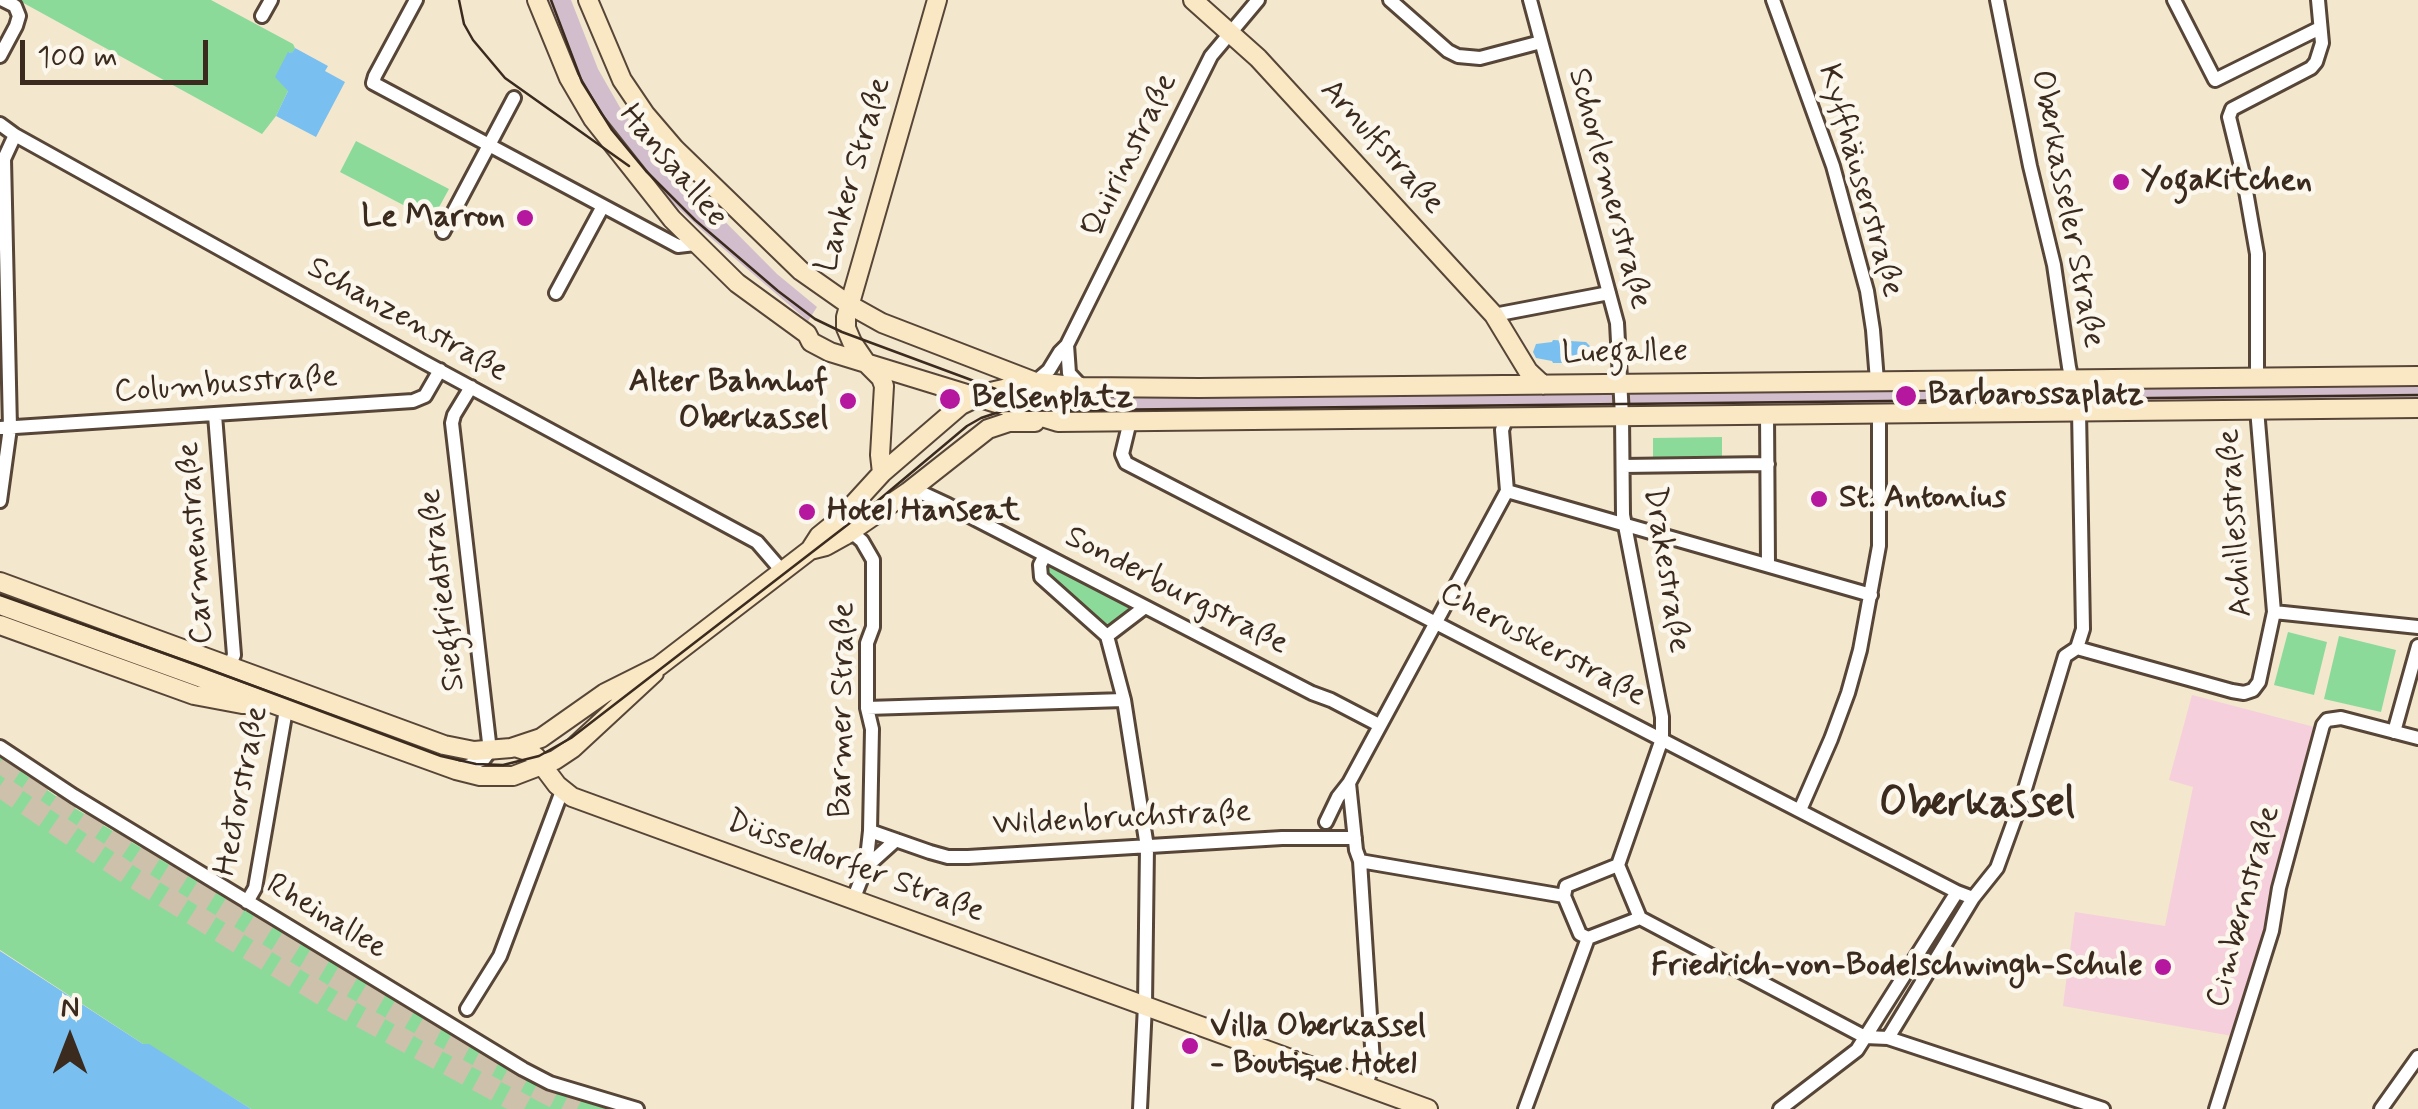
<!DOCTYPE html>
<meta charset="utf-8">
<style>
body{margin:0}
#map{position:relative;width:2418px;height:1109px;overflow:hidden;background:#f3e7ce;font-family:Mynerve,sans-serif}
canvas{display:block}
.north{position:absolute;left:20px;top:989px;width:100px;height:100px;-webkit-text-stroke:8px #fbf7ec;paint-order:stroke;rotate:0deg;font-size:28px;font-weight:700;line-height:40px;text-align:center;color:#3b2a1e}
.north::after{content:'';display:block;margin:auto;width:35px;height:45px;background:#3b2a1e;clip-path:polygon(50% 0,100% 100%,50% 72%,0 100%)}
.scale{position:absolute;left:20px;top:40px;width:188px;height:45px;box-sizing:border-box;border:5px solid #3b2a1e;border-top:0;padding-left:12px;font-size:30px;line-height:35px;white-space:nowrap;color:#3b2a1e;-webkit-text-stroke:8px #fbf7ec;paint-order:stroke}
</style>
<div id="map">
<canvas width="2418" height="1109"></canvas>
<div class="north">N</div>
<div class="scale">100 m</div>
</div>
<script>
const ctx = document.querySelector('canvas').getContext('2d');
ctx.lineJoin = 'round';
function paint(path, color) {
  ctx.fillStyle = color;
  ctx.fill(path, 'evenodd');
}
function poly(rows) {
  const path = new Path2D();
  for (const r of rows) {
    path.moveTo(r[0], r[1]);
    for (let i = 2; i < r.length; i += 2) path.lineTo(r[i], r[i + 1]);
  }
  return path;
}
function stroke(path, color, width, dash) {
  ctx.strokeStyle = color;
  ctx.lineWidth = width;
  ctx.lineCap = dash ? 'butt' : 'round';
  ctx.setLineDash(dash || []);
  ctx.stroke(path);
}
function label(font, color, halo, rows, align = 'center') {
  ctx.font = font + ' Mynerve,sans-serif';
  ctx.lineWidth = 9;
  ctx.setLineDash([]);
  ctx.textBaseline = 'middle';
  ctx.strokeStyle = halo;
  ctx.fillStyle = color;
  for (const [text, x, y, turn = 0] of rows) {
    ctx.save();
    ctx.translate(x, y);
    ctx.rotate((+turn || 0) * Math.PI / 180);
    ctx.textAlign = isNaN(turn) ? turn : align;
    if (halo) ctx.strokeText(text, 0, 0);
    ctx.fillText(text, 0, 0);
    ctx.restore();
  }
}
paint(poly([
 [2192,695,2322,729,2238,1037,2063,1006,2075,912,2165,926,2193,787,2169,780]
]), '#f5cfdb');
paint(poly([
 [547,0,571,0,598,69,622,111,648,144,777,274,817,307,808,321,704,232,674,204,649,185,594,110,564,50],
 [2418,381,2418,406,1062,416,1041,394]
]), '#d1bdcc');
paint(poly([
 [18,0,211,0,293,44,295,48,292,54,289,52,288,91,276,116,262,134],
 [356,141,449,189,432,220,340,172],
 [1722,437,1722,463,1653,463,1653,438],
 [1048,563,1132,606,1132,610,1107,628,1043,576,1042,565],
 [2288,632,2327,642,2314,695,2274,685],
 [2339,636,2396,650,2381,712,2324,699],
 [0,757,63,801,535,1084,618,1109,251,1109,149,1045,143,1044,0,950]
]), '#8bda99');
paint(poly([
 [295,48,328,66,325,71,345,82,316,137,276,116,288,91,275,77,288,52,292,53],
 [1553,340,1586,342,1591,347,1592,355,1587,359,1573,361,1573,363,1553,363,1552,361,1536,358,1533,352,1536,344,1552,342],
 [0,951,143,1044,149,1044,251,1109,0,1109]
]), '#79bff0');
stroke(poly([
 [0,762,142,858,299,956,429,1032,577,1109],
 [0,786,130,875,336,1003,530,1109]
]), '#cec1ab', 22, [22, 11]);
const street = poly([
 [416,0,375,76,373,83,678,246,695,244],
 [1390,0,1448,51,1458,56,1480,58,1541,42],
 [1530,0,1617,323,1622,416,1623,515,1662,717,1662,739,1618,865],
 [1773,0,1833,166,1867,291,1873,330,1877,381],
 [2174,0,2215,80,2320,28],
 [262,16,271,0],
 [0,56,16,26,19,16,15,6,3,0],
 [0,124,15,135,422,361,757,542,782,571],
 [443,232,514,98],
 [556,293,603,206],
 [1494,315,1609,293],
 [1067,345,1069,373,1082,387],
 [2257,377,2257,254,2243,174,2229,117,2232,109,2311,68,2316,62,2322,43,2318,0],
 [1035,382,1049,370,1060,352,1067,345,1211,56,1258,0],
 [1767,413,1768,564],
 [215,415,234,655,229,667],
 [1130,421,1122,454,1126,463,1957,892,1973,898],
 [0,428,413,401,425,396,440,370],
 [1623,466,1768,464],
 [1507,491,1871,595],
 [908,492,920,492,948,505,1312,693,1331,700,1379,725],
 [0,501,10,428,4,159,15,135],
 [844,536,855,535,862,541,873,560,873,627,867,643,867,708,872,729,870,831,866,867,853,900],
 [1045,555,1040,565,1041,577,1107,636],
 [2274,612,2418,627],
 [2077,648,2232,691,2244,693,2253,690,2259,682,2274,612,2257,409],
 [867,708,1124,700],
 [2394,732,2418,646],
 [0,747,74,796,523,1069,550,1083,637,1109],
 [460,769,484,759,490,751,452,423,454,415,471,387],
 [1800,810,1831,739,1848,693,1860,650,1879,546,1879,413],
 [1326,822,1338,797,1349,783],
 [870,831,930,852,948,857,968,857,1282,838,1355,838],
 [1360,861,1564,896],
 [1618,865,1640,918,1588,938,1580,934,1564,896,1566,886,1618,865],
 [866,867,896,840],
 [247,902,255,888,287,704],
 [1640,918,1865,1037,1888,1038,2103,1109],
 [467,1009,500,956,562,791],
 [1888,1038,1973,898,1997,868,2022,799,2065,656,2077,648,2083,629,2079,411,2069,367,2054,265,2030,166,1997,0],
 [1366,1086,1373,1062,1360,861,1356,850,1349,783,1507,491,1502,430,1507,417],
 [1140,1109,1145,1005,1147,847,1124,700,1107,636,1145,607],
 [1525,1109,1588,938],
 [1780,1109,1857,1050,1957,892],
 [2216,1109,2272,931,2279,888,2323,725,2327,720,2341,718,2418,738],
 [2381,1109,2418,1057]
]);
const secondary = poly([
 [537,0,569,78,593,119,672,219,737,283,807,334,811,342,830,352,1058,422,2418,408],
 [588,0,622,80,645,114,675,149,801,271,848,304,882,323,1035,382,1082,387,1199,388,2418,376],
 [1193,0,1258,58,1494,315,1528,371,1543,385],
 [882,473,880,455,884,386,881,378,867,364,852,342,846,328,846,317,937,0],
 [810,550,826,546,844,536,908,492,988,429,1009,422,1035,422],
 [0,582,444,745,474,751,511,748,541,738,605,693,659,666,810,550,819,536,840,519,882,473,961,405,986,393,1034,382],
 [0,605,456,770,480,776,513,776,555,760,573,748,654,673],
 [0,625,194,695,242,704,252,704],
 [515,747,530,752,536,757,557,785,572,797,1428,1109]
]);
stroke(street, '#574638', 18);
stroke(secondary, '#574638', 22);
stroke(street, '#fff', 12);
stroke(secondary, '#fae7c3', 18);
stroke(poly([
 [459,0,464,24,473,40,505,78,629,166],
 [551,0,582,82,612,130,646,171,695,220,778,291,815,319,842,332,1036,404],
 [0,595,200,666,441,756,476,764,503,765,539,756,571,738,868,509,967,426,981,418,1002,411,2418,395]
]), '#3b2a1e', 2.5);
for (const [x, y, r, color] of [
 [2121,182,10,"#b5179e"],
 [525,218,10,"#b5179e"],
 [1906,396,12,"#b5179e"],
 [950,399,12,"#b5179e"],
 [848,401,10,"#b5179e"],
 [1819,499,10,"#b5179e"],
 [807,512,10,"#b5179e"],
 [2163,967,10,"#b5179e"],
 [1190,1046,10,"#b5179e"]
]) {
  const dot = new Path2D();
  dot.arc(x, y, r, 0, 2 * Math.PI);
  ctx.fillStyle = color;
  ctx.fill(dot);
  stroke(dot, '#fbf7ec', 4);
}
label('32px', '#3b2a1e', '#fbf7ec', [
 ["Arnulfstraße",1381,148,48],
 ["Quirinstraße",1131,156,-64],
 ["Hansaallee",672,167,50],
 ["Lanker Straße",855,175,-74],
 ["Kyffhäuserstraße",1859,181,74],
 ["Schorlemerstraße",1608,189,75],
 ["Oberkasseler Straße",2066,209,79],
 ["Schanzenstraße",407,321,29],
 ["Luegallee",1625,354,-1],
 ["Columbusstraße",226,386,-4],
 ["Achillesstraße",2237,523,-94],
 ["Carmenstraße",197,543,-94],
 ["Drakestraße",1665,570,81],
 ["Siegfriedstraße",444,590,-97],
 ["Sonderburgstraße",1176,592,27],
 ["Cheruskerstraße",1542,646,28],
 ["Barmer Straße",844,710,-89],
 ["Hectorstraße",243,791,-79],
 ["Wildenbruchstraße",1122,820,-3],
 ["Düsseldorfer Straße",855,868,20],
 ["Cimbernstraße",2245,907,-75],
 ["Rheinallee",326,918,31]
]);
label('bold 32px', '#3b2a1e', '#fbf7ec', [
 ["YogaKitchen",2141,182],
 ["Le Marron",505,218,"right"],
 ["Alter Bahnhof",828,383,"right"],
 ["Oberkassel",828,420,"right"],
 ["Barbarossaplatz",1928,396],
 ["Belsenplatz",972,399],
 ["St. Antonius",1839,499],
 ["Hotel Hanseat",827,512],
 ["Friedrich-von-Bodelschwingh-Schule",2143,967,"right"],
 ["Villa Oberkassel",1210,1028],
 ["- Boutique Hotel",1210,1065]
], 'left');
label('bold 42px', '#3b2a1e', '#fbf7ec', [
 ["Oberkassel",1977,806]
]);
</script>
